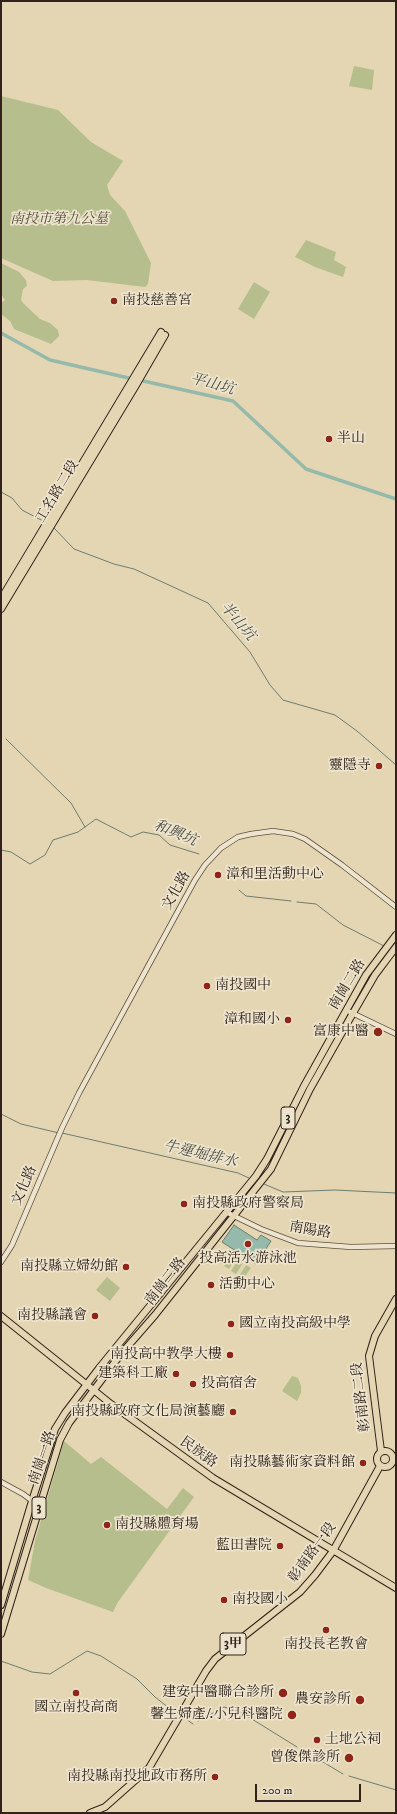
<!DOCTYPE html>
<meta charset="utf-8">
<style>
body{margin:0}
#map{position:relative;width:397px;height:1814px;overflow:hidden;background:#e4d6b2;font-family:"IM FELL DW Pica",serif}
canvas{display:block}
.frame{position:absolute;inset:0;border:2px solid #31221b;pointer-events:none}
.scale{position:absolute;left:255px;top:1784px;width:106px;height:18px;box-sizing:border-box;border:2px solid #31221b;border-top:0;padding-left:5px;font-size:12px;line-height:14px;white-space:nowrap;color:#31221b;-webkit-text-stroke:3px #ede4cd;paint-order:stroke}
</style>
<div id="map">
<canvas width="397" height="1814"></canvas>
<div class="frame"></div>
<div class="scale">200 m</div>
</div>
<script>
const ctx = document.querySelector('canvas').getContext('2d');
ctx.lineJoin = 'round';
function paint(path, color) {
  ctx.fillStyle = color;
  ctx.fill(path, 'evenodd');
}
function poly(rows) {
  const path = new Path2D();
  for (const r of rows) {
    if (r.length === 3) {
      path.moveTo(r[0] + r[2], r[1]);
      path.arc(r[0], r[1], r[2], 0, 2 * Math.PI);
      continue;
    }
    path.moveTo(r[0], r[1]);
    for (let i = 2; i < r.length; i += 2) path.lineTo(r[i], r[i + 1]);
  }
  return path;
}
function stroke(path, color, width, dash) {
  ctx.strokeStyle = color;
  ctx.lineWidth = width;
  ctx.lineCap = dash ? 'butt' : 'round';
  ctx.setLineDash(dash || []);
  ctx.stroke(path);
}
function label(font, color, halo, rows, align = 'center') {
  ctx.font = font + ' "IM FELL DW Pica","Noto Serif TC",serif';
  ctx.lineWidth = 3.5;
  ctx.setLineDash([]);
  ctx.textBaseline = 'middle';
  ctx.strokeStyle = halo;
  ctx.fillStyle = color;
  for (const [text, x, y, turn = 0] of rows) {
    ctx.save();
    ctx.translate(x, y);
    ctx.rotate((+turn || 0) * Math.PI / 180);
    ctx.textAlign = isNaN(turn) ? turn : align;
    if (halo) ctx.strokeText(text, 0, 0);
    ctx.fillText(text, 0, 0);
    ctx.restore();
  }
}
paint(poly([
 [354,66,374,70,372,90,349,86],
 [1,96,58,110,91,142,123,161,107,185,110,195,125,211,151,263,148,284,145,287,87,280,53,281,1,258],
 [306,240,336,252,334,260,346,267,343,277,315,267,295,257],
 [1,263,19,272,26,280,27,286,23,289,21,300,24,304,40,319,50,323,58,330,59,336,51,344,14,329,10,321,1,314,1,303,5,300,1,294],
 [254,282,270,292,254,319,238,309],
 [224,1250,229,1254,222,1264,217,1261],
 [231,1255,236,1258,229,1269,224,1266],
 [238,1260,243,1263,236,1274,231,1271],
 [246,1265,251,1268,243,1279,239,1276],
 [107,1277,120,1288,110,1301,96,1290],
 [292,1376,298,1378,301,1386,301,1393,297,1401,282,1391],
 [64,1441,91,1464,101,1457,167,1509,183,1488,194,1497,118,1602,113,1612,46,1588,28,1580,35,1541]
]), '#b5be8c');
const water = poly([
 [234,1225,257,1240,261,1235,271,1241,256,1264,222,1242,234,1225]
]);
paint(water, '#95b9ab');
stroke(water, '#6d7d71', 1);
stroke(poly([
 [1,492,12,498,22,510,45,522],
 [54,528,74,549,114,564,134,569,208,603,250,652,270,685,283,700,335,715,357,731,396,765],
 [6,739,71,803,85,827],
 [1,850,11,852,30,864,45,855,53,840,78,832,96,819,131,837,143,832,159,835,170,845,199,854],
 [239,890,246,896,291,901],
 [297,902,316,904,343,925,384,946],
 [1,1114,21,1124,59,1133],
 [62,1133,238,1173,251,1179],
 [264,1184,283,1192,335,1190,396,1193],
 [1,1661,32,1672,50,1674,87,1651,101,1656,137,1679,155,1697,178,1715],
 [218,1710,224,1707,239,1711,297,1747],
 [183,1717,193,1724],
 [198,1721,213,1713],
 [303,1750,343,1774],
 [349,1776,396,1790]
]), '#6d7d71', 1);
stroke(poly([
 [1,333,50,360,133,379],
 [139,380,233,401,306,469,396,499]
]), '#95b9ab', 3.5);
const minor = poly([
 [350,1012,396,1034],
 [226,1212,261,1229,298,1243,351,1247,396,1246],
 [1,1262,12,1245,62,1128,79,1093,195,880,205,865,221,848,238,837,251,834,273,831,293,834,305,839,342,865,396,907],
 [1,1482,23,1494,39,1506]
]);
const major = poly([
 [1,599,161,332],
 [1,609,135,387,165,335],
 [1,1316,111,1404,213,1478,396,1588],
 [385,1459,8],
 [381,1451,369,1356,375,1336,396,1299],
 [1,1605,32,1501,55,1429,65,1413,100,1367,256,1176,267,1159,304,1086,366,975,396,935],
 [1,1634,60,1440,69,1423,121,1354,155,1315,271,1169,310,1089,353,1013,375,975,396,947],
 [90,1813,105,1807,149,1768,206,1671,215,1659,300,1592,315,1575,333,1551,380,1466]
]);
stroke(minor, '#5e4f41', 6);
stroke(major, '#31221b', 8);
stroke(minor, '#ede4cd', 4.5);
stroke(major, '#e4d6b2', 6);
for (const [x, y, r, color] of [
 [114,301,4,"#8f2418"],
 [329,439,4,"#8f2418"],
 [379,766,4,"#8f2418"],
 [218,875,4,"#8f2418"],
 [207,986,4,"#8f2418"],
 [288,1020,4,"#8f2418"],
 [378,1032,5,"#8f2418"],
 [184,1204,4,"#8f2418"],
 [248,1244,4,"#8f2418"],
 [126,1267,4,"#8f2418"],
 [211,1285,4,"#8f2418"],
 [95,1316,4,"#8f2418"],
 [231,1324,4,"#8f2418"],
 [230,1355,4,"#8f2418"],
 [176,1374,4,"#8f2418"],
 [193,1384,4,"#8f2418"],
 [233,1412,4,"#8f2418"],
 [363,1463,4,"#8f2418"],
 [107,1525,4,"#8f2418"],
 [280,1546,4,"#8f2418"],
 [224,1600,4,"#8f2418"],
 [326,1630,4,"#8f2418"],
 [76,1693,4,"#8f2418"],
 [283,1693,5,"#8f2418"],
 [360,1700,5,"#8f2418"],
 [292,1715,5,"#8f2418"],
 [317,1740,4,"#8f2418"],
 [349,1758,5,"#8f2418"],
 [215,1777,4,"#8f2418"]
]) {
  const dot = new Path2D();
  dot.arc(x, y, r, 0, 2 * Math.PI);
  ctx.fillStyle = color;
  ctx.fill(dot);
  stroke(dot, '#ede4cd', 1.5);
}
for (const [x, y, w] of [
 [288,1118,14],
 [39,1508,14],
 [233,1644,26]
]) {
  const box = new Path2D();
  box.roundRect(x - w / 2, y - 11, w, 22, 3);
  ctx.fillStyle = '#ede4cd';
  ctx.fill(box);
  stroke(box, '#31221b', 1);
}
label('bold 13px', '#31221b', null, [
 ["3",288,1118],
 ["3",39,1508],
 ["3甲",233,1644]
]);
label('italic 14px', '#524937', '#ede4cd', [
 ["南投市第九公墓",59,220]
]);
label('14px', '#31221b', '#ede4cd', [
 ["南投慈善宮",122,301,"left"],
 ["半山",337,439,"left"],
 ["靈隱寺",371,766],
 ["漳和里活動中心",226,875,"left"],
 ["南投國中",215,986,"left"],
 ["漳和國小",280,1020],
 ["富康中醫",369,1032],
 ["南投縣政府警察局",192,1204,"left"],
 ["投高活水游泳池",248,1259,"center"],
 ["南投縣立婦幼館",118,1267],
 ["活動中心",219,1285,"left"],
 ["南投縣議會",87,1316],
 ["國立南投高級中學",239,1324,"left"],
 ["南投高中教學大樓",222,1355],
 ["建築科工廠",168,1374],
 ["投高宿舍",201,1384,"left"],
 ["南投縣政府文化局演藝廳",225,1412],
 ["南投縣藝術家資料館",355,1463],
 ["南投縣體育場",115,1525,"left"],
 ["藍田書院",272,1546],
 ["南投國小",232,1600,"left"],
 ["南投長老教會",326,1645,"center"],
 ["建安中醫聯合診所",274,1693],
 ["農安診所",351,1700],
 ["國立南投高商",76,1708,"center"],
 ["馨生婦產/.小兒科醫院",283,1715],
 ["土地公祠",325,1740,"left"],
 ["曾俊傑診所",340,1758],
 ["南投縣南投地政市務所",207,1777]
], 'right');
label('14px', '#31221b', '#ede4cd', [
 ["工名路二段",58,492,-59],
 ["文化路",177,891,-61],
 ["南崗二路",348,985,-59],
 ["文化路",25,1186,-67],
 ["南陽路",310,1231,10],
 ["南崗二路",166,1282,-52],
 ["彰南路二段",362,1397,-97],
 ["民族路",198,1453,35],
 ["南崗一路",43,1458,-71],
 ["彰南路一段",313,1553,-54]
]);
label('italic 15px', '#4f4f46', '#ede4cd', [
 ["平山坑",212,385,15],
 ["半山坑",237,622,49],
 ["和興坑",175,834,22],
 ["牛運堀排水",200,1155,13]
]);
</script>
